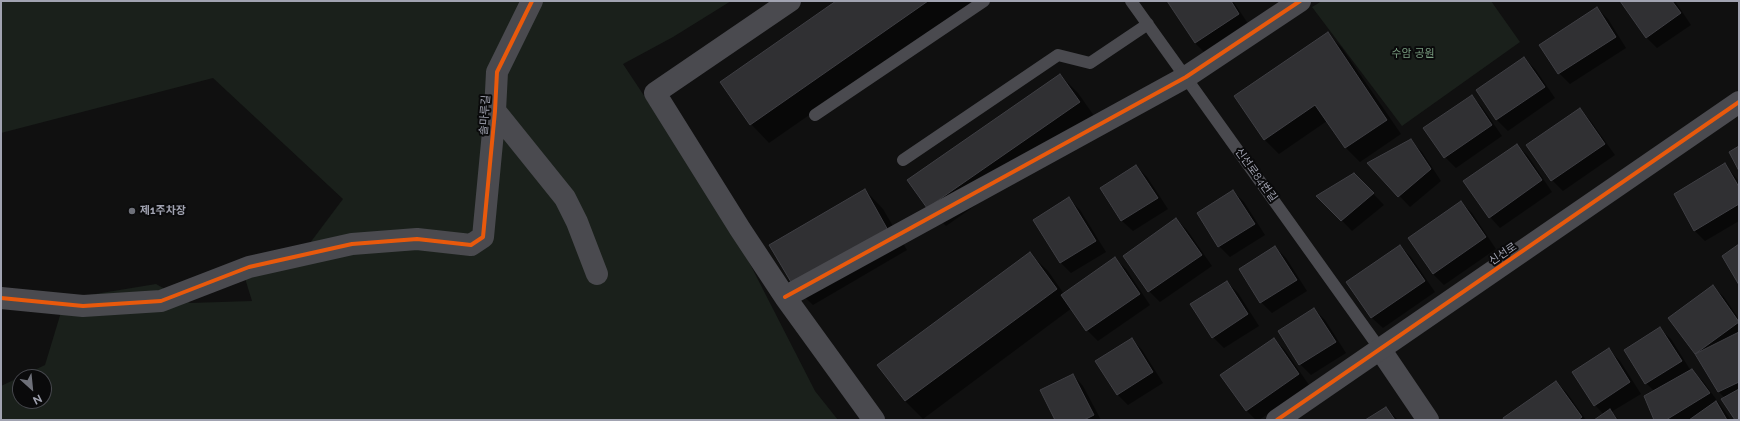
<!DOCTYPE html>
<meta charset="utf-8">
<style>
body{margin:0}
#map{position:relative;width:1740px;height:421px;overflow:hidden;background:#101010;font-family:Raleway,sans-serif}
canvas{display:block}
.frame{position:absolute;inset:0;border:2px solid #a1a3b1;pointer-events:none}
.north{position:absolute;left:12px;top:369px;width:40px;height:40px;box-sizing:border-box;background:#0a0a0b;border:1px solid #46474d;border-radius:50%;rotate:153deg;font-size:11px;font-weight:700;line-height:16px;text-align:center;color:#a1a3b1}
.north::after{content:'';display:block;margin:auto;width:14px;height:18px;background:#6e7079;clip-path:polygon(50% 0,100% 100%,50% 72%,0 100%)}
</style>
<div id="map">
<canvas width="1740" height="421"></canvas>
<div class="frame"></div>
<div class="north">N</div>
</div>
<script>
const ctx = document.querySelector('canvas').getContext('2d');
ctx.lineJoin = 'round';
function paint(path, color) {
  ctx.fillStyle = color;
  ctx.fill(path, 'evenodd');
}
function poly(rows) {
  const path = new Path2D();
  for (const r of rows) {
    path.moveTo(r[0], r[1]);
    for (let i = 2; i < r.length; i += 2) path.lineTo(r[i], r[i + 1]);
  }
  return path;
}
function stroke(path, color, width, dash) {
  ctx.strokeStyle = color;
  ctx.lineWidth = width;
  ctx.lineCap = dash ? 'butt' : 'round';
  ctx.setLineDash(dash || []);
  ctx.stroke(path);
}
function label(font, color, halo, rows, align = 'center') {
  ctx.font = font + ' Raleway,"Noto Sans KR",sans-serif';
  ctx.lineWidth = 4;
  ctx.setLineDash([]);
  ctx.textBaseline = 'middle';
  ctx.strokeStyle = halo;
  ctx.fillStyle = color;
  for (const [text, x, y, turn = 0] of rows) {
    ctx.save();
    ctx.translate(x, y);
    ctx.rotate((+turn || 0) * Math.PI / 180);
    ctx.textAlign = isNaN(turn) ? turn : align;
    if (halo) ctx.strokeText(text, 0, 0);
    ctx.fillText(text, 0, 0);
    ctx.restore();
  }
}
paint(poly([
 [1,1,731,1,673,37,623,64,730,225,815,391,838,420,1,420,1,386,45,365,65,299,156,284,190,303,252,301,240,262,301,255,343,199,213,78,1,133],
 [20,377,44,377,44,401,20,401],
 [1322,1,1491,1,1520,42,1402,126,1312,7]
]), '#1a201b');
paint(poly([
 [838,1,973,1,769,143,751,124],
 [1168,1,1233,1,1249,25,1206,54,1195,43],
 [1621,1,1675,1,1691,25,1657,48,1646,37],
 [1597,8,1608,19,1626,48,1570,84,1559,73,1541,45],
 [1328,34,1342,48,1401,134,1360,162,1346,148,1327,121,1279,154,1265,140,1235,96],
 [1524,58,1535,69,1555,98,1508,131,1497,120,1477,90],
 [1060,75,1078,93,1097,120,946,226,928,208],
 [1472,96,1482,107,1502,136,1456,168,1445,157],
 [1579,109,1590,120,1615,155,1563,191,1552,180,1527,145],
 [1411,141,1422,152,1441,181,1410,207,1368,163],
 [1517,145,1528,156,1552,192,1500,228,1490,217],
 [1725,165,1739,181,1739,221,1705,241,1694,230],
 [1136,166,1147,177,1168,209,1133,231,1122,221,1101,188],
 [1354,174,1384,205,1352,231,1318,196],
 [865,190,883,209,907,250,813,305,794,287],
 [1233,191,1244,202,1265,235,1230,257,1219,246],
 [1069,199,1080,210,1106,252,1071,273,1061,263],
 [1461,202,1472,213,1496,249,1444,285,1433,274,1409,239],
 [1176,219,1187,230,1212,266,1160,302,1149,291,1124,256],
 [1400,246,1411,257,1435,292,1383,328,1372,318,1348,282],
 [1275,247,1286,258,1307,291,1272,313,1261,302],
 [1030,254,1048,271,1064,294,1115,259,1126,269,1150,305,1098,341,1087,330,1072,308,923,419,905,401,879,365],
 [1227,282,1238,293,1259,326,1224,348,1213,337],
 [1713,287,1724,297,1739,319,1739,420,1737,420,1725,398,1719,392,1695,354,1670,318],
 [1314,309,1325,320,1346,353,1311,375,1300,364],
 [1660,329,1671,339,1691,371,1703,381,1731,420,1655,420,1654,391,1646,383],
 [1132,339,1142,350,1163,383,1128,405,1117,394],
 [1274,339,1285,350,1309,385,1259,420,1256,420,1247,411],
 [1609,350,1620,361,1641,394,1611,412,1619,420,1596,420,1604,415,1595,405],
 [1073,375,1083,386,1101,420,1057,420],
 [1556,382,1567,393,1586,420,1506,420],
 [1386,408,1398,420,1367,420]
]), '#0007');
const building = poly([
 [836,1,928,1,750,125,720,82,836,1],
 [1167,1,1231,1,1239,14,1195,43,1167,1],
 [1620,1,1672,1,1681,13,1646,38,1620,1],
 [1597,7,1616,37,1558,74,1539,45,1597,7],
 [1328,32,1387,120,1345,148,1315,105,1264,140,1234,96,1328,32],
 [1524,57,1545,87,1496,120,1476,90,1524,57],
 [1060,74,1080,102,927,208,907,180,1060,74],
 [1472,95,1492,125,1444,158,1423,128,1472,95],
 [1580,108,1605,144,1551,181,1526,145,1580,108],
 [1411,139,1431,169,1398,197,1367,163,1411,139],
 [1517,144,1542,180,1489,218,1463,181,1517,144],
 [1739,146,1739,171,1729,152,1739,146],
 [1725,163,1739,187,1739,204,1694,231,1674,194,1725,163],
 [1136,165,1158,198,1121,221,1100,188,1136,165],
 [1354,173,1374,193,1341,221,1316,196,1354,173],
 [865,189,889,232,794,287,769,245,865,189],
 [1233,190,1255,224,1218,247,1197,213,1233,190],
 [1069,197,1096,241,1060,263,1033,220,1069,197],
 [1461,201,1486,237,1433,274,1408,238,1461,201],
 [1176,218,1202,255,1148,292,1123,256,1176,218],
 [1739,244,1739,285,1722,256,1739,244],
 [1400,245,1425,281,1371,318,1346,282,1400,245],
 [1275,246,1297,280,1260,303,1239,269,1275,246],
 [1030,252,1057,289,905,401,877,365,1030,252],
 [1115,257,1140,294,1086,331,1061,295,1115,257],
 [1227,281,1248,314,1212,338,1190,304,1227,281],
 [1713,285,1739,322,1695,354,1668,318,1713,285],
 [1314,308,1336,342,1299,365,1278,331,1314,308],
 [1660,327,1682,361,1645,384,1624,350,1660,327],
 [1739,332,1739,382,1718,392,1695,354,1739,332],
 [1132,338,1153,372,1117,395,1095,361,1132,338],
 [1274,338,1299,374,1246,411,1220,375,1274,338],
 [1609,348,1630,382,1594,406,1572,372,1609,348],
 [1692,369,1710,393,1666,420,1654,420,1644,396,1692,369],
 [1073,374,1094,415,1084,420,1055,420,1040,390,1073,374],
 [1556,381,1582,417,1578,420,1504,420,1503,418,1556,381],
 [1739,389,1739,420,1735,420,1721,399,1739,389],
 [1716,401,1727,420,1689,420,1716,401],
 [1386,407,1395,420,1365,420,1386,407],
 [1610,409,1617,420,1594,420,1610,409]
]);
paint(building, '#303033');
stroke(building, '#3f3f44', 1);
stroke(poly([
 [1131,1,1380,349],
 [815,115,984,1],
 [903,160,1058,55,1090,63,1148,24]
]), '#4a4a4f', 12);
stroke(poly([
 [790,1,655,93,740,229,785,297,874,420],
 [495,111,565,198,577,222,597,274],
 [785,297,1186,77,1300,1],
 [1,298,83,306,161,301,249,267,352,244,417,239,471,245,483,237,495,111,497,72,532,1],
 [1380,349,1428,420]
]), '#4a4a4f', 22);
stroke(poly([
 [1277,420,1739,102]
]), '#4a4a4f', 22);
stroke(poly([
 [785,297,1186,77,1300,1],
 [1,298,83,306,161,301,249,267,352,244,417,239,471,245,483,237,495,111,497,72,532,1],
 [1277,420,1739,102]
]), '#e8590c', 4);
for (const [x, y, r, color] of [
 [132,211,4,"#6e7079"]
]) {
  const dot = new Path2D();
  dot.arc(x, y, r, 0, 2 * Math.PI);
  ctx.fillStyle = color;
  ctx.fill(dot);
  stroke(dot, '#0a0a0b', 1.5);
}
label('11px', '#789c7f', '#0a0a0b', [
 ["수암 공원",1413,54]
]);
label('11px', '#a1a3b1', '#0a0a0b', [
 ["솔마루길",485,115,-86],
 ["신선로84번길",1256,175,54],
 ["신선로",1503,254,-34]
]);
label('bold 11px', '#a1a3b1', '#0a0a0b', [
 ["제1주차장",140,211]
], 'left');
</script>
